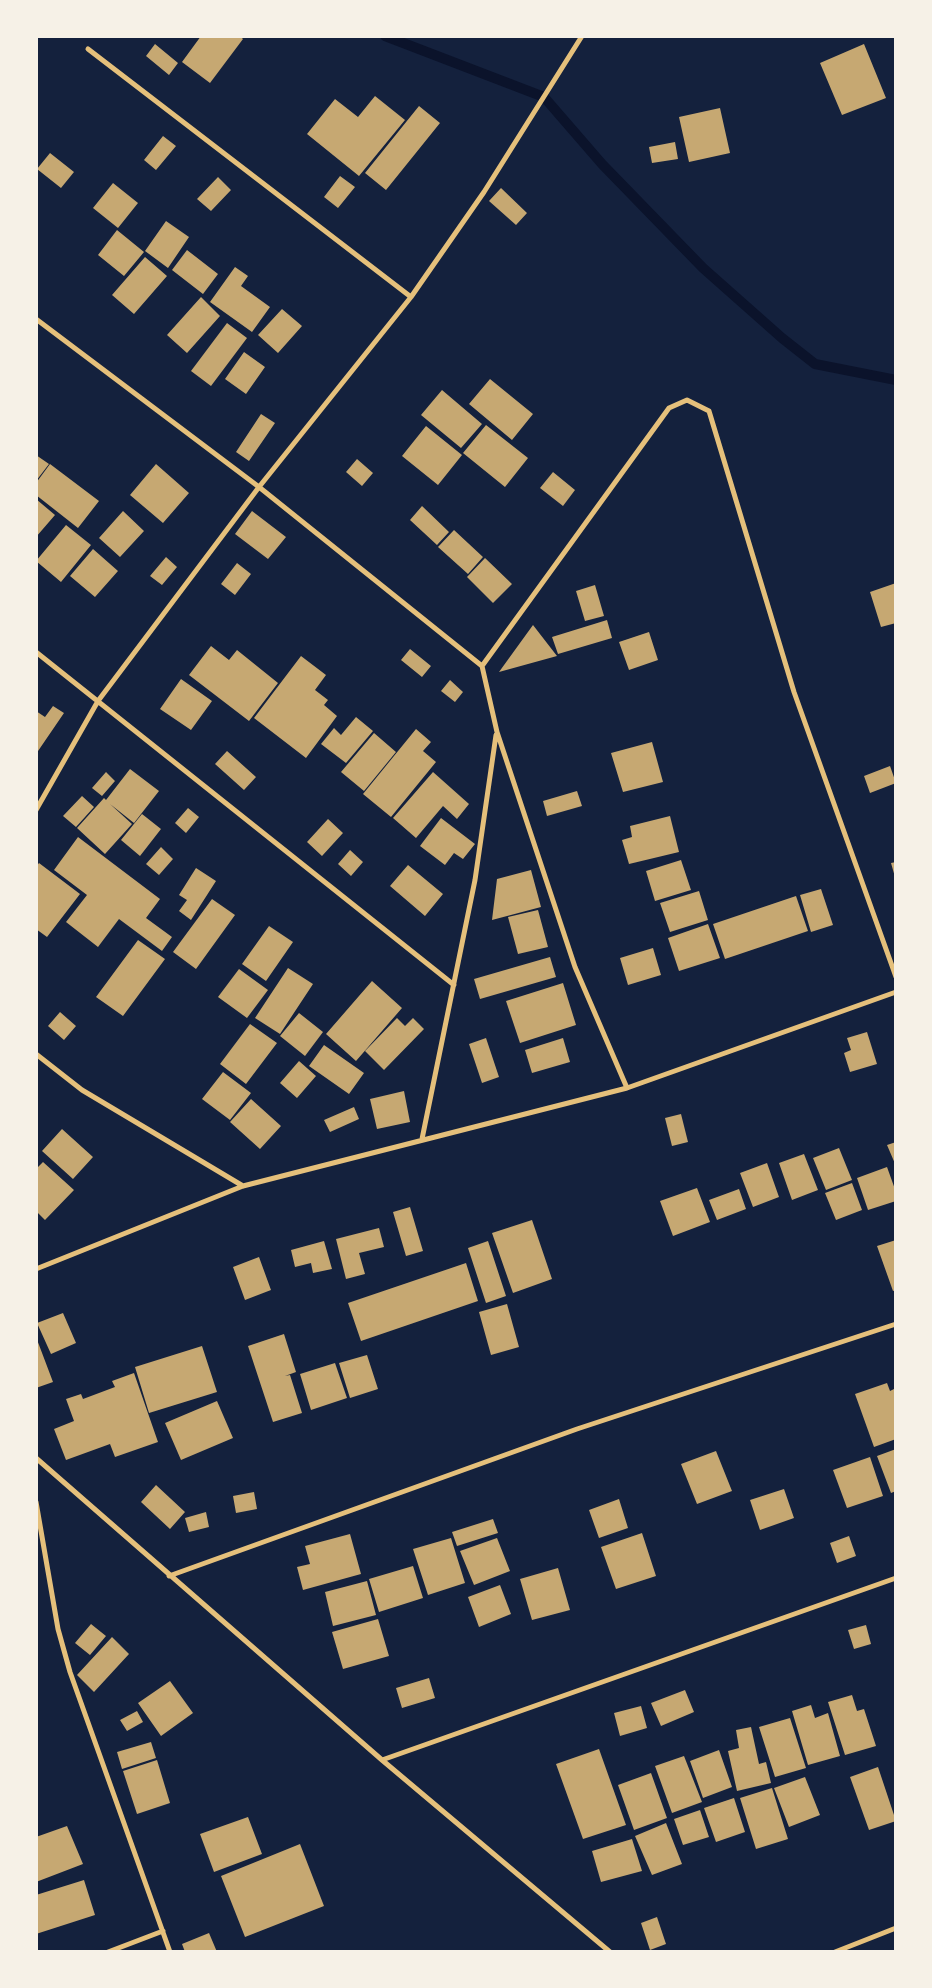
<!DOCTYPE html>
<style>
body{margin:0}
#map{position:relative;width:932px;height:1988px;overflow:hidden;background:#14213d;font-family:Karla,sans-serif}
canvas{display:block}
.frame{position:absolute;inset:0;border:38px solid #f6f1e7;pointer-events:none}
</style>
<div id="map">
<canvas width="932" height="1988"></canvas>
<div class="frame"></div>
</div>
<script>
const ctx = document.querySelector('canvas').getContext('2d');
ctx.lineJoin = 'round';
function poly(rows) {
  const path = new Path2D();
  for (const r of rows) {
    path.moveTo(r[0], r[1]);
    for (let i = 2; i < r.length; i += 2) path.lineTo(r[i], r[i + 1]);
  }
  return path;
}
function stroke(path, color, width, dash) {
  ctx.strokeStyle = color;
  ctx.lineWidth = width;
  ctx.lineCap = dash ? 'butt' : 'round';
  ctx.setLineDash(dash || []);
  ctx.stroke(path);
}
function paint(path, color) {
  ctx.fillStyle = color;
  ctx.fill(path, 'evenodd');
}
stroke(poly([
 [385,36,544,97,602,164,703,268,782,338,815,364,896,380]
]), '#0b132b', 10);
paint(poly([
 [201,36,240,36,243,39,210,83,182,62],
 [155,44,178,63,169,75,146,56],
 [864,44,886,98,842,115,820,63],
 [375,96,405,120,359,176,307,134,335,99,358,117],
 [419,106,440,123,386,190,365,173],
 [720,108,730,153,689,162,679,117],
 [163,136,176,146,156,170,144,160],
 [675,142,678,159,652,163,649,147],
 [50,153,74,172,61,188,37,169],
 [340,176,355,187,338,208,324,197],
 [218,177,231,190,211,211,197,199],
 [113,183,138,203,118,228,93,208],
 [501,188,527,213,516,225,489,201],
 [166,221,189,237,168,268,145,251],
 [117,230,144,252,124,276,98,255],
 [187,250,218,274,203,294,172,270],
 [145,257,167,276,134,314,112,295],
 [235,267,248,276,241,286,270,307,252,332,210,302],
 [201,297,220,316,187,353,167,335],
 [282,309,302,326,278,353,258,335],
 [227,323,247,338,211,386,191,371],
 [244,352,265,367,246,394,225,379],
 [490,379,533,414,512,440,469,404],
 [442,390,482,424,461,448,421,415],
 [261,414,275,423,249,461,236,452],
 [486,425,528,458,505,487,463,453],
 [426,426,462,455,438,485,402,456],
 [36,455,49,464,36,481],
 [357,459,373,473,362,486,346,472],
 [50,464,99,501,78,528,36,495,36,483],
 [156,464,189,493,163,523,130,495],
 [553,472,575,490,563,506,540,488],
 [36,499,55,515,36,537],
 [422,506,449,532,437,545,410,520],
 [123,511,144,531,120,557,99,538],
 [252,511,286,537,268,559,235,534],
 [66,525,91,545,61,582,36,561],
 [454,530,483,557,468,574,438,547],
 [93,549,118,571,95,597,70,576],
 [166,557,177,567,162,585,150,576],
 [485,558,512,584,493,603,467,577],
 [237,563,251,574,235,595,221,584],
 [896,583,896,623,881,627,870,592],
 [595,585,604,616,585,621,576,591],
 [607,620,612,638,558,654,552,637],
 [533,625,557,656,499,672],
 [649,632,658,660,629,670,619,642],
 [211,646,229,660,237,650,278,683,249,721,189,675],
 [410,649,431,666,422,677,401,660],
 [301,656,326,675,315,690,328,700,324,705,337,716,306,758,254,718],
 [181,679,212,701,191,730,160,709],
 [450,680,463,692,455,702,441,691],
 [53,706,64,713,36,754,36,711,45,717],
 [356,717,373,731,346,763,321,744,334,728,341,735],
 [416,729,431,742,423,751,436,762,391,817,363,794],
 [374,733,396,752,364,791,341,772],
 [652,742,663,782,623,792,611,753],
 [227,751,256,777,244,790,215,764],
 [890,766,896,783,870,793,864,776],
 [130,769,159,791,134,823,110,804,132,824,105,854,77,828,104,798,106,800],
 [106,772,115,781,102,796,92,788],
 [433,772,469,804,457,819,443,806,416,838,393,818],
 [577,791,582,806,547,816,543,801],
 [82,796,94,807,76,827,63,816],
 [188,808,199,817,186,833,175,823],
 [142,814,161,829,140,856,121,840],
 [670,816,679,852,629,864,622,840,632,837,630,826],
 [441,818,475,844,463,859,454,853,445,865,420,846],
 [328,819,343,833,322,856,307,842],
 [78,837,160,899,146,918,172,937,162,951,119,919,98,947,66,922,87,895,54,870],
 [161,847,173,859,159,875,146,864],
 [350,850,363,862,351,876,338,864],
 [681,860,691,890,655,901,646,871],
 [896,862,896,877,895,877,891,863],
 [39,863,80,894,47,937,36,929,36,867],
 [408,865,443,894,425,916,390,886],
 [196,868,216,881,191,920,179,911,187,900,179,895],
 [531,870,541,907,492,920,497,879],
 [821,889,833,925,811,932,800,895],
 [699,891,708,920,670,932,660,903],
 [796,896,808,931,725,959,713,924],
 [212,899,235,915,196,969,173,952],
 [538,910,548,947,518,954,508,917],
 [708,924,720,958,679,971,668,938],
 [269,926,293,942,266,981,242,964],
 [138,940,165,959,123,1016,96,997],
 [653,948,661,975,628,985,620,958],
 [550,957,556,977,480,999,474,979],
 [288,968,313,984,280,1034,255,1018],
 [239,969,268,990,247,1018,218,997],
 [372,981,402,1008,356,1061,326,1034],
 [563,983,576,1025,520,1043,506,1001],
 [60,1012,76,1026,64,1040,48,1026],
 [299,1013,323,1032,305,1056,280,1036],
 [397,1018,405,1026,413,1018,424,1029,384,1070,365,1051],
 [250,1024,277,1043,246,1084,220,1064],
 [867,1032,877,1064,850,1072,844,1053,851,1050,847,1038],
 [486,1038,499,1077,482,1083,469,1044],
 [563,1038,570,1062,532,1073,525,1050],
 [324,1045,364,1073,349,1094,309,1066],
 [299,1061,316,1076,297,1098,280,1083],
 [223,1072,251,1093,230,1120,202,1099],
 [404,1091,410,1122,377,1129,370,1099],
 [251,1099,281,1126,260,1149,230,1122],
 [354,1107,359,1119,330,1132,324,1120],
 [681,1114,688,1142,672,1146,665,1118],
 [62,1129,93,1157,73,1179,42,1151],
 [896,1142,896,1166,887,1145],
 [839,1148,852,1180,826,1190,813,1158],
 [804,1154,818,1190,792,1200,779,1163],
 [43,1162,74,1190,45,1220,36,1211,36,1169],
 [767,1163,779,1197,753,1207,740,1173],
 [887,1167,896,1192,896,1201,868,1210,857,1178],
 [852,1183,862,1210,836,1220,825,1193],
 [697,1188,710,1222,673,1236,660,1201],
 [739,1189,746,1209,717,1220,709,1200],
 [410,1207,423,1251,406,1256,393,1212],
 [532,1220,552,1279,513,1293,492,1233],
 [379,1228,384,1247,359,1253,365,1274,346,1279,336,1239],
 [896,1240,896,1290,893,1291,877,1246],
 [324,1241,332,1269,313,1273,311,1263,295,1267,291,1250],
 [488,1241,506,1296,486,1303,468,1248],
 [259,1257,271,1290,245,1300,233,1267],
 [466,1263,478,1301,361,1341,348,1303],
 [507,1304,519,1347,491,1355,479,1312],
 [63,1313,76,1343,51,1354,37,1323],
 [284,1334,296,1372,285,1376,290,1375,302,1413,273,1422,248,1346],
 [36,1337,53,1382,36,1388],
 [202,1346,217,1392,149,1413,135,1367],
 [367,1355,378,1389,350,1398,339,1363],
 [335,1363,347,1398,311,1410,300,1374],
 [134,1373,158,1442,115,1457,110,1444,66,1460,54,1429,74,1421,66,1399,81,1394,83,1399,115,1387,112,1381],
 [887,1383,890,1391,896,1388,896,1439,874,1447,855,1394],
 [217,1401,233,1438,181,1460,165,1423],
 [896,1449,896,1491,891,1493,877,1456],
 [716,1451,732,1491,697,1504,681,1464],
 [870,1457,883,1496,847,1508,833,1470],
 [156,1485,185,1512,170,1529,141,1502],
 [784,1489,794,1518,760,1530,750,1500],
 [254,1492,257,1509,236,1513,233,1496],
 [619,1499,628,1528,599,1538,589,1510],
 [206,1512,209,1527,189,1532,185,1518],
 [493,1519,498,1533,457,1546,452,1532],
 [642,1533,656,1576,616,1589,601,1547],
 [350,1534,361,1574,303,1590,297,1567,310,1564,305,1546],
 [849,1536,856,1556,837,1563,830,1543],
 [451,1538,465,1583,428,1595,413,1549],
 [497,1538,510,1571,474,1585,460,1551],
 [413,1566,423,1598,379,1612,369,1579],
 [558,1568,570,1610,532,1620,520,1579],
 [367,1581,376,1615,333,1626,325,1592],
 [500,1585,511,1614,479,1627,468,1597],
 [378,1619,389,1656,343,1669,332,1632],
 [91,1624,106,1636,90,1655,75,1643],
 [866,1625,871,1644,854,1649,848,1630],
 [112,1637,129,1654,94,1692,77,1675],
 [429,1678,435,1698,402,1708,396,1688],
 [170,1681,193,1713,161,1736,138,1703],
 [685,1690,694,1712,661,1726,651,1703],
 [852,1695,857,1711,864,1709,876,1746,845,1755,828,1702],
 [811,1705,815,1718,828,1713,840,1756,808,1765,792,1711],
 [641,1706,647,1728,620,1736,614,1713],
 [137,1711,143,1722,127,1731,120,1720],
 [790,1718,806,1768,775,1777,759,1727],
 [751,1727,759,1764,766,1762,771,1783,737,1791,728,1751,739,1748,736,1730],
 [151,1742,156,1758,122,1769,117,1752],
 [599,1749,626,1825,583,1839,556,1764],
 [719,1750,732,1787,703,1798,690,1761],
 [684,1756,702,1802,672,1813,655,1766],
 [157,1760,170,1803,137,1814,123,1771],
 [878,1767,896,1821,869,1830,850,1777],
 [651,1773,667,1818,634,1830,618,1785],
 [805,1777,820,1815,789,1827,774,1788],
 [772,1788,788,1839,756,1849,740,1798],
 [734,1798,745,1832,716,1842,704,1808],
 [700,1810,709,1837,683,1845,674,1819],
 [248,1817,262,1854,214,1872,200,1834],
 [666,1823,682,1864,652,1875,635,1836],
 [67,1826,83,1864,36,1882,36,1837],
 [632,1839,642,1871,601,1882,592,1851],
 [300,1844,324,1906,245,1937,221,1876],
 [84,1880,95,1915,36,1934,36,1895],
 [657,1917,666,1944,650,1950,641,1923],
 [209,1933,217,1952,185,1952,182,1944]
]), '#c6a872');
stroke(poly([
 [88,49,411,297],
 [36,319,259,487,482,666,497,732,575,967,627,1088],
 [36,652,454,985],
 [482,666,669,408,687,400,709,411,794,692,896,977],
 [36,810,98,701,259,487,411,297,484,192,582,36],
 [36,1054,82,1090,243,1186],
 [422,1139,475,880,496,735],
 [36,1269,243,1186,627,1088,896,992],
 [36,1458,382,1760,610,1952],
 [36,1502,58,1629,70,1672,170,1952],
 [169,1576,577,1429,896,1324],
 [382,1760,896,1578],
 [108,1952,163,1931],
 [835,1952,896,1928]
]), '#e5c07b', 5);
</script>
